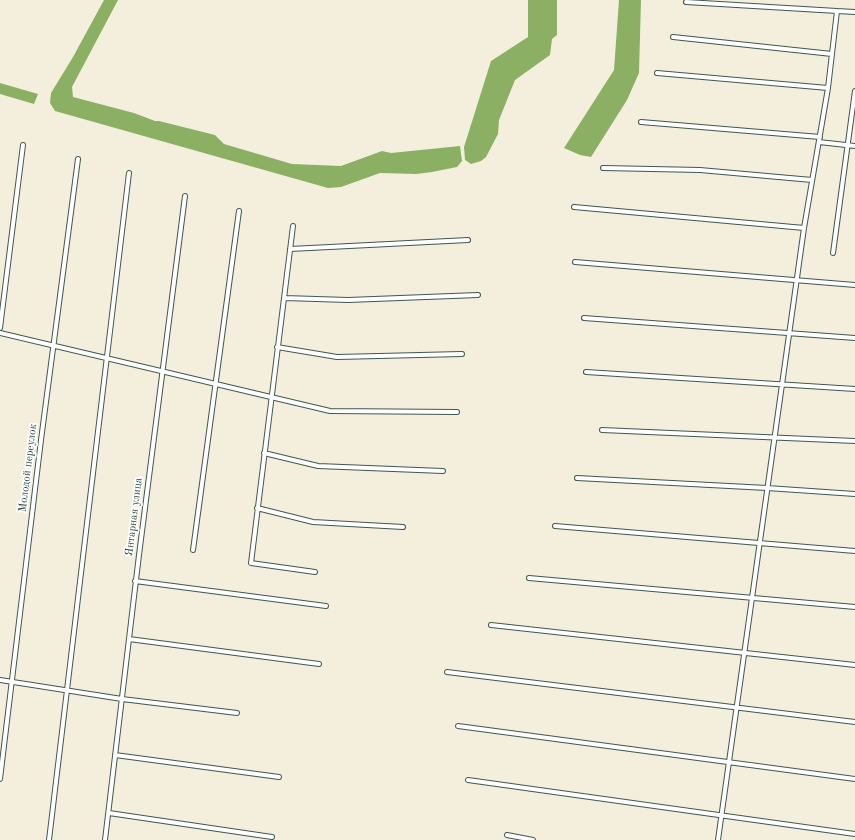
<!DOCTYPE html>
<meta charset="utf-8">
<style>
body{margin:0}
canvas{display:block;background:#f4efdc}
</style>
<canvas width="855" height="840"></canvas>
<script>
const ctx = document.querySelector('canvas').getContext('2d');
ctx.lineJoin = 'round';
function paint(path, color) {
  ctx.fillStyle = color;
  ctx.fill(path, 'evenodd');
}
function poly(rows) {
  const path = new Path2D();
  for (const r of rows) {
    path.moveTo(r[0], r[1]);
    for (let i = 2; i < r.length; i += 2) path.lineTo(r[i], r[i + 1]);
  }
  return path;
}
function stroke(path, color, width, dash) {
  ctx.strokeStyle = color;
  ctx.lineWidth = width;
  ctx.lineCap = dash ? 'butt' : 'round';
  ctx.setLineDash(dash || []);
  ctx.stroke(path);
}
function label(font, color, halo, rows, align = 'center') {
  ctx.font = font + ' "Old Standard TT",serif';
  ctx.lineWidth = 3.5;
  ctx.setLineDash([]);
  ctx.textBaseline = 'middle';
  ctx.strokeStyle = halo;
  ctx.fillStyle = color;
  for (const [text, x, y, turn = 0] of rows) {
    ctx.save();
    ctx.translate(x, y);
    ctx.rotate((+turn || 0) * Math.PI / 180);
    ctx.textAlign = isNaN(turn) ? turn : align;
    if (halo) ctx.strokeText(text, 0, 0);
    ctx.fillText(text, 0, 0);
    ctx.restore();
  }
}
paint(poly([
 [104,0,118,0,72,87,73,97,134,113,155,121,159,121,215,135,224,144,292,164,341,166,382,151,391,153,460,146,462,161,457,167,432,172,416,174,380,173,341,187,328,188,55,111,50,103,51,93,73,57],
 [528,0,557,0,557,35,552,39,550,55,515,80,499,120,498,134,486,157,481,161,471,164,465,160,464,147,491,61,528,37],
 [619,0,641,0,639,73,627,100,591,157,580,155,564,148,614,70],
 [0,83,38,94,34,104,0,94]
]), '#8bb064');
const street = poly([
 [686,2,837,11],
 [673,37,832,54],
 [657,73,828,88],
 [641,122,820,137],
 [819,142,855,146],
 [603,168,700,170,812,180],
 [574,207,804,228,718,840],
 [293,226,251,563,315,572],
 [804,228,828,88,837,11,855,12],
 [290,249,468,240],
 [833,253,855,91],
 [575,262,855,285],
 [284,298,348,300,478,295],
 [584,318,855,338],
 [0,328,23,145],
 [0,333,330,411,457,412],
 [277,347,337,357,462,354],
 [586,372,855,389],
 [602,430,855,441],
 [264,453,318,466,443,471],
 [577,478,767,488,855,494],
 [257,508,313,522,403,527],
 [555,526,855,551],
 [193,550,239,211],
 [529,578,855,607],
 [135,581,326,606],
 [491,625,855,665],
 [129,639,319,664],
 [447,672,855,722],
 [0,680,122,699,237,713],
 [458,726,855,779],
 [115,755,279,777],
 [0,779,41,440,78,159],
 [468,780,855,834],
 [109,813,272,837],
 [507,835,533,840],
 [49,840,129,173],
 [105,840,139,555,185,196]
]);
stroke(street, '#3f584d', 6);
stroke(street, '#fff', 4);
label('11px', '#1f3d34', '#fff', [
 ["Молодой переулок",28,468,-83],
 ["Янтарная улица",134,517,-83]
]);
</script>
